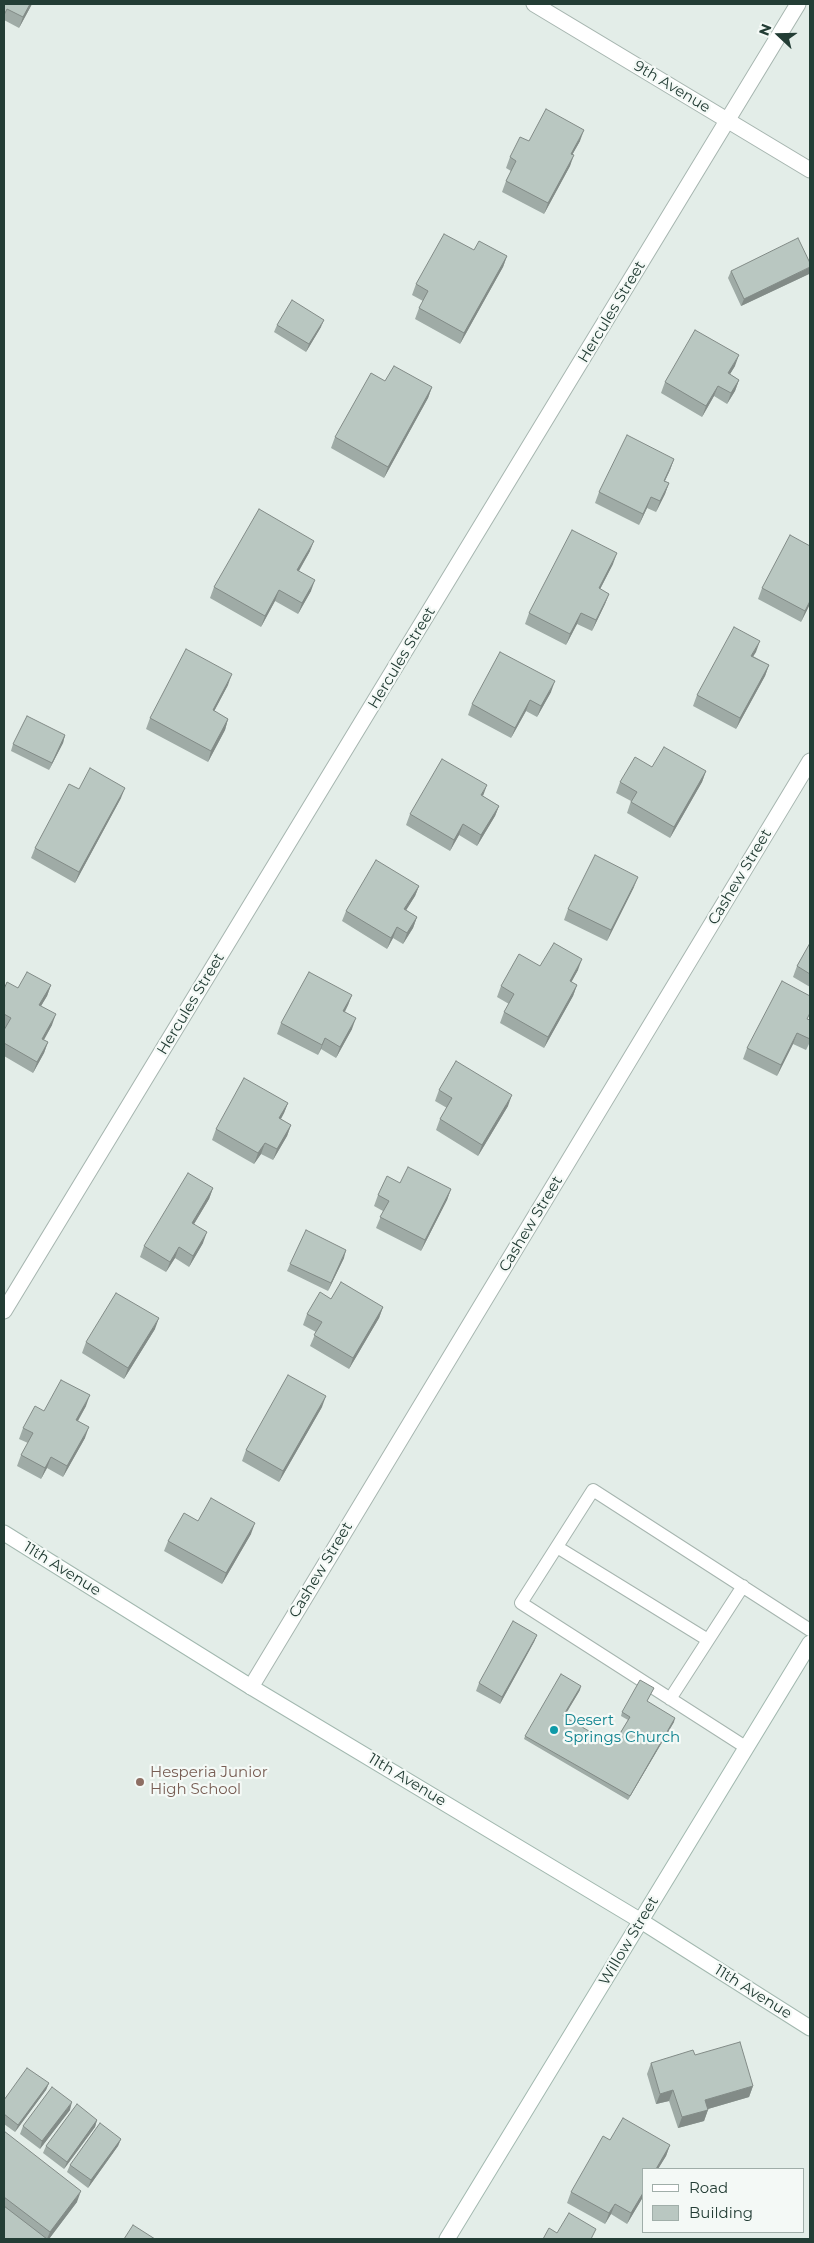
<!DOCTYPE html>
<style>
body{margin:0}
#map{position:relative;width:814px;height:2243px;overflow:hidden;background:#e3ede8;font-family:Montserrat,sans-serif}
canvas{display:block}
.frame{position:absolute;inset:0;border:5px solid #233d35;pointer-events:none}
.legend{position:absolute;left:642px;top:2168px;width:162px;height:65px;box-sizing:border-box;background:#f4f9f6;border:1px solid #a0aea9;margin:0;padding:6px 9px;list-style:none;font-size:15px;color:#233d35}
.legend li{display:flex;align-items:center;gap:10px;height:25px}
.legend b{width:25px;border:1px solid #a0aea9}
.north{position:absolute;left:754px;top:10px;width:50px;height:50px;-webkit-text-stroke:4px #f4f9f6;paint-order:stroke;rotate:291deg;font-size:14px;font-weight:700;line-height:20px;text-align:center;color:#233d35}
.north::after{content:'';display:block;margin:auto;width:18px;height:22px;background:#233d35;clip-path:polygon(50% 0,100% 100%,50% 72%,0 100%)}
</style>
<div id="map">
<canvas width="814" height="2243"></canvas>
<div class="frame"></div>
<ul class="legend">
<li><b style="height:6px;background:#fff"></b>Road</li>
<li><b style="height:14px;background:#b9c7c1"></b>Building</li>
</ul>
<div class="north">N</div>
</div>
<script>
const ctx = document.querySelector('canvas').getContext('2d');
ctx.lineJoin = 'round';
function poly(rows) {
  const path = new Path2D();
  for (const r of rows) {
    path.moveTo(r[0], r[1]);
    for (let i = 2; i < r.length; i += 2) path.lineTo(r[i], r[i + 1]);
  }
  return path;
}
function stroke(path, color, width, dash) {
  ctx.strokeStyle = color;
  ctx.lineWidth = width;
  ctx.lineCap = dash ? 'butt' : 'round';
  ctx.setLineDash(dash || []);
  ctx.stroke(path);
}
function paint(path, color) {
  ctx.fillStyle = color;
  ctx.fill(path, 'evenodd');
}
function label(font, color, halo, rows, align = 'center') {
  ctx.font = font + ' Montserrat,sans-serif';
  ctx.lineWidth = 4.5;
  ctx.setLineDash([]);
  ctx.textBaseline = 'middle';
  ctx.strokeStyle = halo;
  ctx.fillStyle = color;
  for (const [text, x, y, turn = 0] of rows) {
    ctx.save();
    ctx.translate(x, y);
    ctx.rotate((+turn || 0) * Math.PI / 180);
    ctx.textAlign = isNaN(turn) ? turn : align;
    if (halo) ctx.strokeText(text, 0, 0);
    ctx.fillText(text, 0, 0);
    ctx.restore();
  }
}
const lane = poly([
 [557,1547,708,1640],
 [670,1699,743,1586],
 [747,1748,521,1603,593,1490,810,1630]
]);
const street = poly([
 [534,4,810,170],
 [4,1311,798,4],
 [251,1687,810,761]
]);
const secondary = poly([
 [4,1533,251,1687,641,1921,810,2028],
 [447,2239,810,1643]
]);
stroke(lane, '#a6b5af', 14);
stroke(street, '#a6b5af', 17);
stroke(secondary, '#a2b8af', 17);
stroke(lane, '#fff', 12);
stroke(street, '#fff', 15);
stroke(secondary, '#fff', 15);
paint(poly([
 [4,4,32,4,19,28,4,20],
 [529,141,580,141,572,155,570,166,544,214,502,192,506,181,511,171,506,168,510,157],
 [474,250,507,256,503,267,460,344,415,319,419,308,423,301,412,295,416,284],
 [731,271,809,274,741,306,728,278],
 [277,325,321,327,306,352,274,332],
 [735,366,730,374,739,380,735,391,727,404,714,396,702,417,661,393,665,382],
 [385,381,432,387,428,398,384,478,331,448,335,437],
 [674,459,670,470,665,481,669,483,665,494,656,512,647,508,639,525,595,503,599,492],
 [810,546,810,604,801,622,758,599,762,588],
 [310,551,299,571,311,591,298,614,275,601,261,627,210,598,214,587],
 [613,564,600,589,609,594,605,604,592,631,577,624,566,645,525,624,529,613],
 [756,652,753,656,769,665,765,676,736,729,693,706,697,695],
 [228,685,214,711,228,719,225,730,208,762,146,729,150,718],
 [551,692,537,717,526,711,511,738,468,715,472,704],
 [65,735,63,743,49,770,11,751,13,744],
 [652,767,706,771,702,782,670,838,627,813,631,801,616,793,620,782],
 [79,789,121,798,75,883,31,858,35,848],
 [483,796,499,806,495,816,477,846,459,835,450,851,406,825,410,814],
 [419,886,415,896,406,910,417,917,413,928,403,944,393,938,387,949,342,921,346,911],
 [634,887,607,941,564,920,568,909],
 [810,943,810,987,793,977,797,966],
 [540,966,578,970,571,982,577,985,573,996,544,1048,500,1023,504,1012,509,1004,497,997,501,986],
 [51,985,47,996,41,1006,52,1025,44,1040,48,1042,44,1053,33,1073,4,1056,4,1030,5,1028,4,1027,4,989],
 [352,995,348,1005,345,1012,352,1029,336,1058,321,1049,318,1055,277,1034,281,1023],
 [810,1020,810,1042,806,1050,793,1044,777,1076,743,1059,747,1048],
 [439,1090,508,1106,478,1156,436,1130,440,1119,447,1108,435,1101],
 [288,1103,284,1113,281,1119,291,1125,287,1136,273,1160,261,1154,254,1164,212,1140,216,1129],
 [400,1183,451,1189,447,1200,421,1251,376,1228,383,1211,374,1206,378,1195],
 [213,1188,209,1199,194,1224,203,1243,189,1267,175,1258,166,1272,140,1257,144,1246],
 [344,1258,328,1291,287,1271,290,1264],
 [331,1299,383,1307,379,1318,349,1369,310,1346,316,1332,303,1325,307,1314],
 [155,1329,124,1379,82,1353,86,1342],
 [86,1406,78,1421,85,1438,63,1477,47,1468,41,1479,17,1466,21,1455,28,1443,19,1439,23,1428,44,1411],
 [322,1407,279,1482,242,1461,246,1450],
 [198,1521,251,1534,222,1584,164,1551,168,1541],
 [537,1635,534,1642,500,1704,476,1691,479,1683],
 [654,1688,647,1701,674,1722,628,1800,524,1739,525,1736,580,1690,564,1717,613,1745,628,1720,621,1716,622,1712],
 [695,2055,753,2086,749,2097,708,2109,704,2121,678,2128,669,2101,656,2104,647,2074,651,2063],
 [49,2083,46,2090,15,2132,4,2124,4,2100],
 [70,2110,40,2149,20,2134,23,2126],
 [97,2120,95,2127,64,2169,43,2153,46,2146],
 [4,2131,77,2202,49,2239,4,2239],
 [121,2139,118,2146,88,2188,67,2172,70,2165],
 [610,2140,670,2145,666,2156,658,2169,643,2169,643,2197,627,2224,611,2214,605,2224,567,2203,571,2192]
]), '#9faba6');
paint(poly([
 [30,4,32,4,19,28,23,17],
 [584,130,580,141,567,164,571,154],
 [574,155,570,166,544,214,548,203],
 [507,256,503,267,460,344,464,333],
 [810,267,809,274,741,306,744,299],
 [324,320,321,327,306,352,309,344],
 [739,355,735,366,724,384,728,373],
 [739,380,735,391,727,404,731,393],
 [718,386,714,396,702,417,706,406],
 [432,387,428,398,384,478,388,467],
 [674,459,670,470,660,491,664,481],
 [669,483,665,494,656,512,660,501],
 [651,497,647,508,639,525,643,514],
 [314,541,310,551,293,581,297,570],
 [617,553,613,564,595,599,599,588],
 [315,580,311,591,298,614,302,603],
 [279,590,275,601,261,627,265,616],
 [609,594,605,604,592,631,596,620],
 [810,601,810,604,801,622,805,611],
 [581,613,577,624,566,645,570,634],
 [760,641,756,652,747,666,751,656],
 [769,665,765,676,736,729,740,718],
 [232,674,228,685,209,721,213,710],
 [555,681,551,692,537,717,541,706],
 [530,700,526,711,511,738,515,728],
 [228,719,225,730,208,762,211,751],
 [65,735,63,743,49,770,52,763],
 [706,771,702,782,670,838,674,827],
 [487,785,483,796,481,795],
 [125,788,121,798,75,883,79,872],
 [499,806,495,816,477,846,481,835],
 [463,824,459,835,450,851,454,840],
 [638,877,634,887,607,941,611,930],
 [419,886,415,896,400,920,404,909],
 [417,917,413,928,403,944,407,933],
 [397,927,393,938,387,949,391,938],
 [582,959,578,970,566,992,570,981],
 [51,985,47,996,35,1016,39,1005],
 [577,985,573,996,544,1048,548,1037],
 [352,995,348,1005,339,1022,343,1011],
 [56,1014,52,1025,38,1050,42,1039],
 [356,1018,352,1029,336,1058,340,1047],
 [797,1033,793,1044,777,1076,781,1065],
 [325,1038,321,1049,318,1055,322,1045],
 [48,1042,44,1053,33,1073,37,1062],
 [512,1095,508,1106,478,1156,482,1145],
 [288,1103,284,1113,275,1129,279,1118],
 [291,1125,287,1136,273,1160,277,1149],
 [265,1143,261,1154,254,1164,258,1153],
 [213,1188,209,1199,188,1234,192,1223],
 [451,1189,447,1200,421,1251,425,1240],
 [207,1232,203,1243,189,1267,193,1256],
 [179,1247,175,1258,166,1272,170,1262],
 [346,1250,344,1258,328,1291,331,1283],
 [383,1307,379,1318,349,1369,353,1358],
 [159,1318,155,1329,124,1379,128,1368],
 [90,1395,86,1406,72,1431,76,1420],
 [326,1396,322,1407,279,1482,283,1471],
 [89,1427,85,1438,63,1477,67,1466],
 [51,1457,47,1468,41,1479,45,1468],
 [255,1523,251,1534,222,1584,226,1573],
 [537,1635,534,1642,500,1704,502,1697],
 [581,1686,580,1690,562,1720,563,1716],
 [675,1718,674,1722,628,1800,630,1796],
 [49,2083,46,2090,15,2132,18,2125],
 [753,2086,749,2097,701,2111,705,2100],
 [673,2090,669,2101,656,2104,660,2094],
 [72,2102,70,2110,40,2149,42,2141],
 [708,2110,704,2121,678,2128,682,2117],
 [97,2120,95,2127,64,2169,67,2162],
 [121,2139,118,2146,88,2188,91,2180],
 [670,2145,666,2156,658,2169,656,2169],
 [81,2191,77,2202,49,2239,47,2239,50,2232],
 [643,2193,643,2197,627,2224,631,2213],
 [615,2204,611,2214,605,2224,609,2213]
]), '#828b87');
const building = poly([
 [4,4,30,4,23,17,7,9,4,15,4,4],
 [546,109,584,130,571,154,574,155,548,203,506,181,516,161,510,157,520,137,529,141,546,109],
 [444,234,474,250,479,241,507,256,464,333,419,308,428,291,416,284,444,234],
 [798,238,810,263,810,267,744,299,731,271,798,238],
 [292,300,324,320,309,344,277,325,292,300],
 [695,330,739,355,728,373,739,380,731,393,718,386,706,406,665,382,695,330],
 [394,366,432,387,388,467,335,437,371,373,385,381,394,366],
 [627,435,674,459,664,481,669,483,660,501,651,497,643,514,599,492,627,435],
 [259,509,314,541,297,570,315,580,302,603,279,590,265,616,214,587,259,509],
 [572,530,617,553,599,588,609,594,596,620,581,613,570,634,529,613,572,530],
 [790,535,810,546,810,601,805,611,762,588,790,535],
 [734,627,760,641,751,656,769,665,740,718,697,695,734,627],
 [186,649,232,674,213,710,228,719,211,751,150,718,186,649],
 [500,652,555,681,541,706,530,700,515,728,472,704,500,652],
 [27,716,65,735,52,763,13,744,27,716],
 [664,747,706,771,674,827,631,802,637,792,620,782,635,757,652,767,664,747],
 [442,759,487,785,481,795,499,806,481,835,463,824,454,840,410,814,442,759],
 [90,768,125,788,79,872,35,848,69,784,79,789,90,768],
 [595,855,638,877,611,930,568,909,595,855],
 [376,860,419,886,404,909,417,917,407,933,397,927,391,938,346,911,376,860],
 [554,943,582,959,570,981,577,985,548,1037,504,1012,514,994,501,986,519,954,540,966,554,943],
 [810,943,810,974,797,966,810,943],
 [27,972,51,985,39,1005,56,1014,42,1039,48,1042,37,1062,4,1043,4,1030,11,1018,4,1014,4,989,7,982,18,988,27,972],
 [309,972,352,995,343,1011,356,1018,340,1047,325,1038,322,1045,281,1023,309,972],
 [782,981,810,996,810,1013,807,1019,810,1020,810,1039,797,1033,781,1065,747,1048,782,981],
 [456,1061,512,1095,482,1145,440,1119,452,1098,439,1090,456,1061],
 [244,1078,288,1103,279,1118,291,1125,277,1149,265,1143,258,1153,216,1129,244,1078],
 [408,1167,451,1189,425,1240,380,1217,389,1201,378,1195,387,1176,400,1183,408,1167],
 [188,1173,213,1188,192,1223,207,1232,193,1256,179,1247,170,1262,144,1246,188,1173],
 [306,1230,346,1250,331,1283,290,1264,306,1230],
 [341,1282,383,1307,353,1358,314,1335,322,1322,307,1314,320,1292,331,1299,341,1282],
 [116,1293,159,1318,128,1368,86,1342,116,1293],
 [288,1375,326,1396,283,1471,246,1450,288,1375],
 [61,1380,90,1395,76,1420,89,1427,67,1466,51,1457,45,1468,21,1455,33,1433,23,1428,35,1406,44,1411,61,1380],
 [211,1498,255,1523,226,1573,168,1541,184,1513,198,1521,211,1498],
 [513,1621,537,1635,502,1697,479,1683,513,1621],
 [561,1674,581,1686,563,1716,613,1745,630,1717,622,1712,640,1680,654,1688,647,1701,675,1718,630,1796,525,1736,561,1674],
 [740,2042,753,2086,705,2100,708,2110,682,2117,673,2090,660,2094,651,2063,693,2050,695,2055,740,2042],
 [27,2068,49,2083,18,2125,4,2114,4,2100,27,2068],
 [52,2087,72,2102,42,2141,23,2126,52,2087],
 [77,2104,97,2120,67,2162,46,2146,77,2104],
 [623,2118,670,2145,656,2169,643,2169,643,2193,631,2213,615,2204,609,2213,571,2192,603,2136,610,2140,623,2118],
 [100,2123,121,2139,91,2180,70,2165,100,2123],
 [4,2131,81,2191,50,2232,4,2197,4,2131],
 [4,2206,47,2239,4,2239,4,2206],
 [569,2213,596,2229,591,2239,543,2239,549,2228,557,2233,569,2213],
 [133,2225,155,2239,124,2239,133,2225]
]);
paint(building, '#b9c7c1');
stroke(building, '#828b87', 1);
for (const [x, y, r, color] of [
 [554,1730,5,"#0f9aa8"],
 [140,1782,5,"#8d6e63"]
]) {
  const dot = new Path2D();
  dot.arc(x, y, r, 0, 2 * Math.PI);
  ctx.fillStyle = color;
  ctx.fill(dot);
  stroke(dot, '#f4f9f6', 2);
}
label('15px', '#233d35', '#f4f9f6', [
 ["9th Avenue",672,87,31],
 ["Hercules Street",612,312,-59],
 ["Hercules Street",402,658,-59],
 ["Cashew Street",740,877,-59],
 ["Hercules Street",191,1004,-59],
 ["Cashew Street",531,1224,-59],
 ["11th Avenue",62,1569,32],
 ["Cashew Street",321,1570,-59],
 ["11th Avenue",407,1780,31],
 ["Willow Street",629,1941,-59],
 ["11th Avenue",753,1992,32]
]);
label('15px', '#0d838f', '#f4f9f6', [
 ["Desert",564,1721],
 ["Springs Church",564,1738]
], 'left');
label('15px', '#785e54', '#f4f9f6', [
 ["Hesperia Junior",150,1773],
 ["High School",150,1790]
], 'left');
</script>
